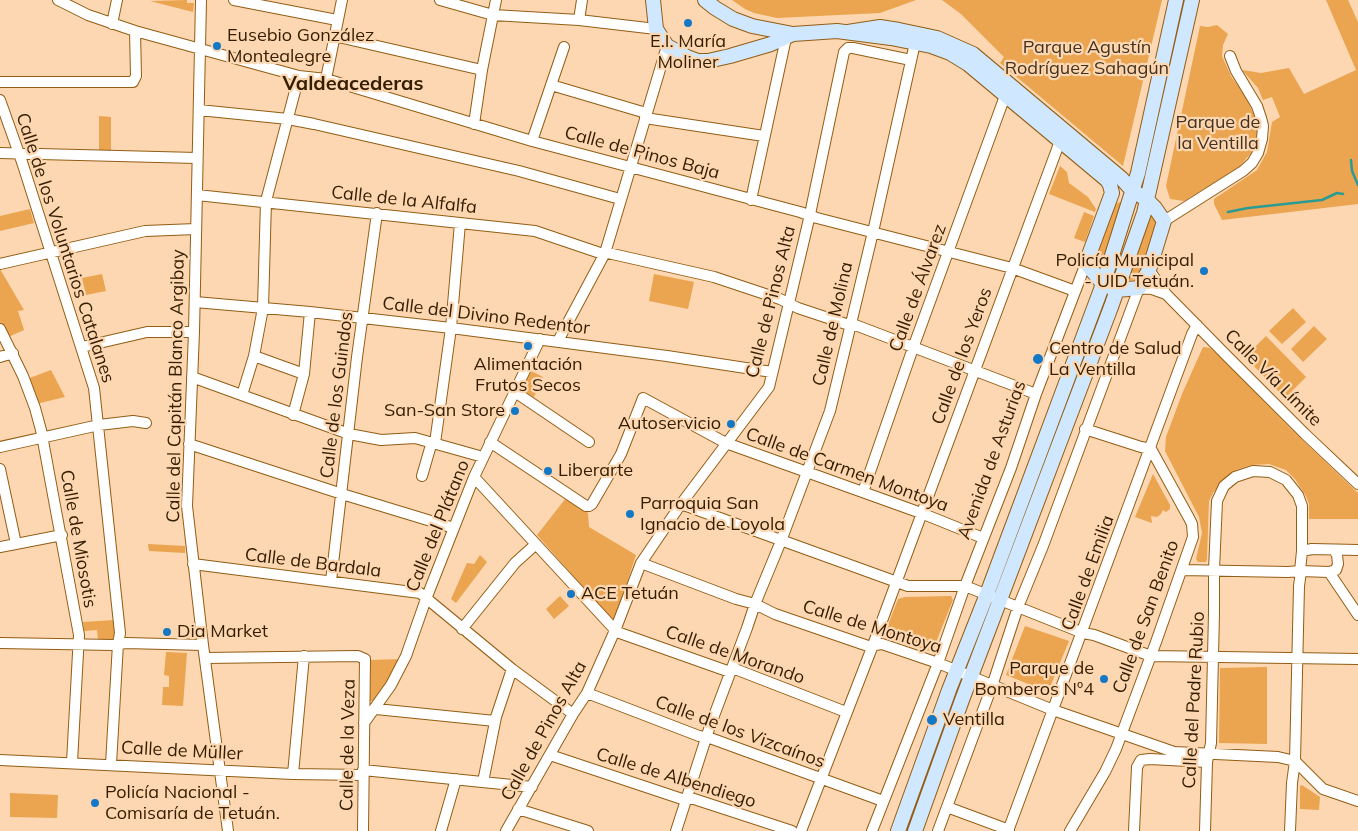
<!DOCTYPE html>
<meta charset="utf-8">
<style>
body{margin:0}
canvas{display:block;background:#fcd7b1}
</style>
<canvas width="1358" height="831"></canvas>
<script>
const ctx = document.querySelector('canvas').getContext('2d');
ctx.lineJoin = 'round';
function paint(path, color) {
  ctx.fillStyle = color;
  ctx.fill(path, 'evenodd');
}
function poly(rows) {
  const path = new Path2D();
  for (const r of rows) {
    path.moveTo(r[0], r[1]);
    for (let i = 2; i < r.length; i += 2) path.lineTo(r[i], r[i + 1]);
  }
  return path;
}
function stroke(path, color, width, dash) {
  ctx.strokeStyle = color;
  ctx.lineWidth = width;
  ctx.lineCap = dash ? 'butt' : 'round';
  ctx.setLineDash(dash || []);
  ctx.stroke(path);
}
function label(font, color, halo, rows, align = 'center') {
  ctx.font = font + ' Mulish,sans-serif';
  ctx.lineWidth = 4.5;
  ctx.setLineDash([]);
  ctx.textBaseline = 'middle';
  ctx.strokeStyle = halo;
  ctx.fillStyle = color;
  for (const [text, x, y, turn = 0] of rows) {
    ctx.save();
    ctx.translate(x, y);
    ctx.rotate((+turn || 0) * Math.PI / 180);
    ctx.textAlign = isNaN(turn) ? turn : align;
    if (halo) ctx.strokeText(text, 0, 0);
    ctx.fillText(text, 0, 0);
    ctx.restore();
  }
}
paint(poly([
 [187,0,187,3,194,3,193,12,150,1],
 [732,0,916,0,880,13,777,18,754,13,745,9],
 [942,0,1162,0,1123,166,1000,63,1004,57,961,14],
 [1326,0,1348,0,1358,22,1358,204,1222,220,1214,204,1214,199,1257,170,1267,152,1272,122,1280,117,1272,97,1263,100,1258,88,1242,70,1261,73,1289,68,1304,94,1356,70],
 [1217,25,1228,34,1223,45,1222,56,1231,76,1246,97,1256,120,1257,132,1255,146,1252,152,1239,167,1184,201,1170,199,1166,186,1200,26,1208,27],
 [99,116,111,117,111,150,99,150],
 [1060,166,1067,172,1069,183,1088,197,1096,209,1095,212,1049,194],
 [1125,201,1101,266,1096,259,1096,256,1112,209,1117,203],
 [30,209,34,223,0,231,0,216],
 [1084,212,1094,216,1085,242,1074,238],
 [1151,212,1156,219,1157,229,1141,273,1136,278,1130,281,1128,280],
 [0,269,24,310,18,311,24,330,8,337,0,322],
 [102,274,106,291,86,295,82,278],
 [654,274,694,282,688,309,649,301],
 [1293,308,1306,322,1282,344,1269,331],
 [1314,326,1327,339,1303,362,1291,349],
 [1266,336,1306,377,1285,398,1245,357],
 [1203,347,1210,348,1219,356,1291,429,1358,493,1358,519,1309,519,1309,504,1306,496,1295,479,1286,470,1269,464,1251,465,1236,470,1226,477,1213,493,1209,501,1207,559,1206,562,1198,562,1196,559,1202,533,1199,517,1165,451,1166,437,1182,394],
 [51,370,65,397,36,404,27,379],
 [529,370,543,377,534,397,520,389],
 [1153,474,1170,505,1170,509,1166,512,1163,510,1161,514,1157,517,1151,516,1152,523,1135,517],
 [566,498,588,513,589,527,636,555,615,620,613,621,537,535],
 [148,544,185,546,185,553,149,551],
 [480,555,487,562,456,603,451,599,467,563,474,564],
 [560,596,569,606,554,619,546,609],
 [951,596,953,600,932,652,884,635,898,599,905,597],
 [114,620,115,636,112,640,98,640,97,630,84,631,83,622],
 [1025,626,1069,641,1048,692,1006,675],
 [166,652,187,653,183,706,162,705,163,687,169,687,169,676,164,675],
 [401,659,377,701,370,701,371,660],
 [1267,667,1267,744,1219,743,1220,668],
 [1302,785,1320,797,1319,810,1300,809,1300,786],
 [10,793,58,795,57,818,10,817]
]), '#eba44f');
stroke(poly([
 [1351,160,1352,171,1358,185],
 [1228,212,1248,208,1322,200,1337,193,1343,194]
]), '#2a9c94', 2.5);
const street = poly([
 [58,0,88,15,135,31,299,76,326,79,532,141,800,212,817,218,1012,268,1075,291],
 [201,0,194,332,187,506,203,645,228,831],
 [234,0,337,20],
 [440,0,493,15,579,20,656,29],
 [579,20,582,0],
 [112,24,117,0],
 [334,36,482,70],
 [326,79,342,0],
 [0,82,133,82,136,76,135,31],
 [551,85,646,113],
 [0,100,22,162,94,388,120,633,118,644,111,764],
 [199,110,288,119,314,124,519,171,620,199],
 [645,118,764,136],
 [474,124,482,70,496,0],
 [532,141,564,47],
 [0,153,197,158],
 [197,195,535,231,600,253,608,253,714,277,780,299,798,308,846,324,850,323,1036,394],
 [751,200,786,38],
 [1164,221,1243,171,1252,163,1258,153,1262,139,1263,126,1261,118,1257,106,1236,71,1230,56],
 [0,264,145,231,196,229],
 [1149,270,1166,294,1226,355,1305,434,1358,484],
 [195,302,310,312,451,328,667,356,772,372],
 [0,329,23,376,35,408,41,430,79,635,72,762],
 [558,341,605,253,667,46],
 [82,347,147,332,194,332],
 [254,356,304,374],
 [0,357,13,353],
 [192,377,349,434,381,440,415,438,483,457],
 [515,392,589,442],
 [242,395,254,356,263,308,266,201,299,76],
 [293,415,304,374,310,312],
 [490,442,586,506,589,506,592,504,621,454,643,398,726,443,921,513,983,538],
 [189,444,342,494,454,528],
 [0,447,99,425,133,421,146,423],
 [0,469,16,544],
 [422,476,431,445,435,443,451,328,460,223],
 [474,477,617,632,730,672,735,669,846,712],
 [863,492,913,348,1005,96],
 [681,504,908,586,965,586,1083,633,1094,635,1151,656,1358,659],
 [0,547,62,535],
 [1334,550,1337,555,1338,564,1336,570,1329,572,1300,571,1302,551,1312,549,1358,550],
 [641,563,736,599,755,604,775,614,868,646,882,644,938,663,1053,710,1174,752,1278,757,1295,761,1323,789,1358,801],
 [193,564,420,593,512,669,573,714],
 [1182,570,1288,572,1300,571],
 [1329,572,1358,615],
 [331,581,357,357,377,213],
 [462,629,515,563,536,544],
 [0,643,113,645,126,643,203,645],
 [205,658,358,656,365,659,363,831],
 [587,693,699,736,710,738,883,801],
 [376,709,495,721],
 [364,723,391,685,406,656,426,599,474,477,540,339],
 [550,755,682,799,694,799,792,831],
 [0,760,293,774,363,775],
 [363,770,532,787],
 [293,774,304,656],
 [483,782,496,717,512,669],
 [947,807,1009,830],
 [518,809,588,831],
 [441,831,456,779],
 [506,831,573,714,587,693,616,628,641,563,681,504,769,387,809,219,844,52,848,48,853,48,911,60],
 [676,831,709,729,747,628,755,604,781,541,830,411,873,232,915,43],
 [801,831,873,645,1060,141],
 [872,831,938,663,965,586,1011,468,1036,394,1086,263],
 [938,831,992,686,1018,607,1043,546,1139,288,1152,289,1166,294],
 [1008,831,1192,334,1197,325],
 [1070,831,1105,772,1116,749,1156,642,1193,537,1192,524,1189,518,1151,449,1141,447,1085,429],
 [1134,831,1137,767,1141,760,1150,759,1207,762],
 [1205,831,1207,762,1211,743,1214,613,1214,570,1217,501,1224,486,1235,477,1253,471,1270,472,1286,480,1298,495,1302,506,1302,551],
 [1290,831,1292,783,1295,761,1299,586,1301,571]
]);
const secondary = poly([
 [653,0,656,29,667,46,687,57,698,61,708,61,730,56,771,44,793,34],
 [705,0,715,8,733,19,752,26,793,34,837,31,891,38,931,46,950,53,968,64,1107,180,1110,185,1112,193,1086,263,1103,284,1117,290,1139,288,1149,270,1164,221,1155,208,1147,200,1132,190,1121,178,973,54,937,38,899,30,880,27,848,32],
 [898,831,949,690,987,594,1103,284,1138,173,1176,0],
 [915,831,962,700,1111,307,1144,213,1192,0]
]);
stroke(street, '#935d14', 12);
stroke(secondary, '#935d14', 16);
stroke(street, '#fff', 10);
stroke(secondary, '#d0e8ff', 14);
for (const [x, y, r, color] of [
 [688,23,5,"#1478c4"],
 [217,46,5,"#1478c4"],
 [1204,271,5,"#1478c4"],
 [528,346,5,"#1478c4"],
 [1038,359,6,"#1478c4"],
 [515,411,5,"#1478c4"],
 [731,424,5,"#1478c4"],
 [548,471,5,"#1478c4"],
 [630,514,5,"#1478c4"],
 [571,594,5,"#1478c4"],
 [167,632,5,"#1478c4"],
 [1104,679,5,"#1478c4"],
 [932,720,6,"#1478c4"],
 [95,803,5,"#1478c4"]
]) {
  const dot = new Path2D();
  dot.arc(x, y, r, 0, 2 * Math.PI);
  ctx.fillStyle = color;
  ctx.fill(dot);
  stroke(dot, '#fcd7b1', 2);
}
label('18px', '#341d01', '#fcd7b1', [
 ["Eusebio González",227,36],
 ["Montealegre",227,57],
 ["E.I. María",688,42,"center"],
 ["Moliner",688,63,"center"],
 ["Policía Municipal",1194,261,"right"],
 ["- UID Tetuán.",1194,282,"right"],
 ["Centro de Salud",1049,349],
 ["La Ventilla",1049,370],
 ["Alimentación",528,365,"center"],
 ["Frutos Secos",528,386,"center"],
 ["San-San Store",505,411,"right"],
 ["Autoservicio",721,424,"right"],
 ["Liberarte",558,471],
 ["Parroquia San",640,504],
 ["Ignacio de Loyola",640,525],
 ["ACE Tetuán",581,594],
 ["Dia Market",177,632],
 ["Parque de",1094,669,"right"],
 ["Bomberos Nº4",1094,690,"right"],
 ["Ventilla",943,720],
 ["Policía Nacional -",105,793],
 ["Comisaría de Tetuán.",105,814]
], 'left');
label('18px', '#43321f', '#fcd7b1', [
 ["Parque Agustín",1087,48],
 ["Rodríguez Sahagún",1087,69],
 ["Parque de",1218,123],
 ["la Ventilla",1218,144]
]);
label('18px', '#341d01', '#fcd7b1', [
 ["Calle de Pinos Baja",642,153,15],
 ["Calle de la Alfalfa",404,200,6],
 ["Calle de los Voluntarios Catalanes",65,248,72],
 ["Calle de Álvarez",918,288,-70],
 ["Calle de Pinos Alta",771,302,-76],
 ["Calle del Divino Redentor",486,316,7],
 ["Calle de Molina",833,324,-77],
 ["Calle de los Yeros",962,356,-70],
 ["Calle Vía Límite",1273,378,45],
 ["Calle del Capitán Blanco Argibay",176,386,-89],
 ["Calle de los Guindos",337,395,-83],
 ["Avenida de Asturias",992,460,-70],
 ["Calle de Carmen Montoya",847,470,20],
 ["Calle del Plátano",438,526,-68],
 ["Calle de Miosotis",78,539,80],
 ["Calle de Bardala",313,563,7],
 ["Calle de Emilia",1088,573,-70],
 ["Calle de San Benito",1146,617,-70],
 ["Calle de Montoya",872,627,17],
 ["Calle de Morando",735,655,19],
 ["Calle del Padre Rubio",1194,700,-87],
 ["Calle de Pinos Alta",544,731,-61],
 ["Calle de los Vizcaínos",740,732,20],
 ["Calle de la Veza",348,745,-89],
 ["Calle de Müller",182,751,3],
 ["Calle de Albendiego",676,778,17]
]);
label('bold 20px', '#341d01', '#fcd7b1', [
 ["Valdeacederas",353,84]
]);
</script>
